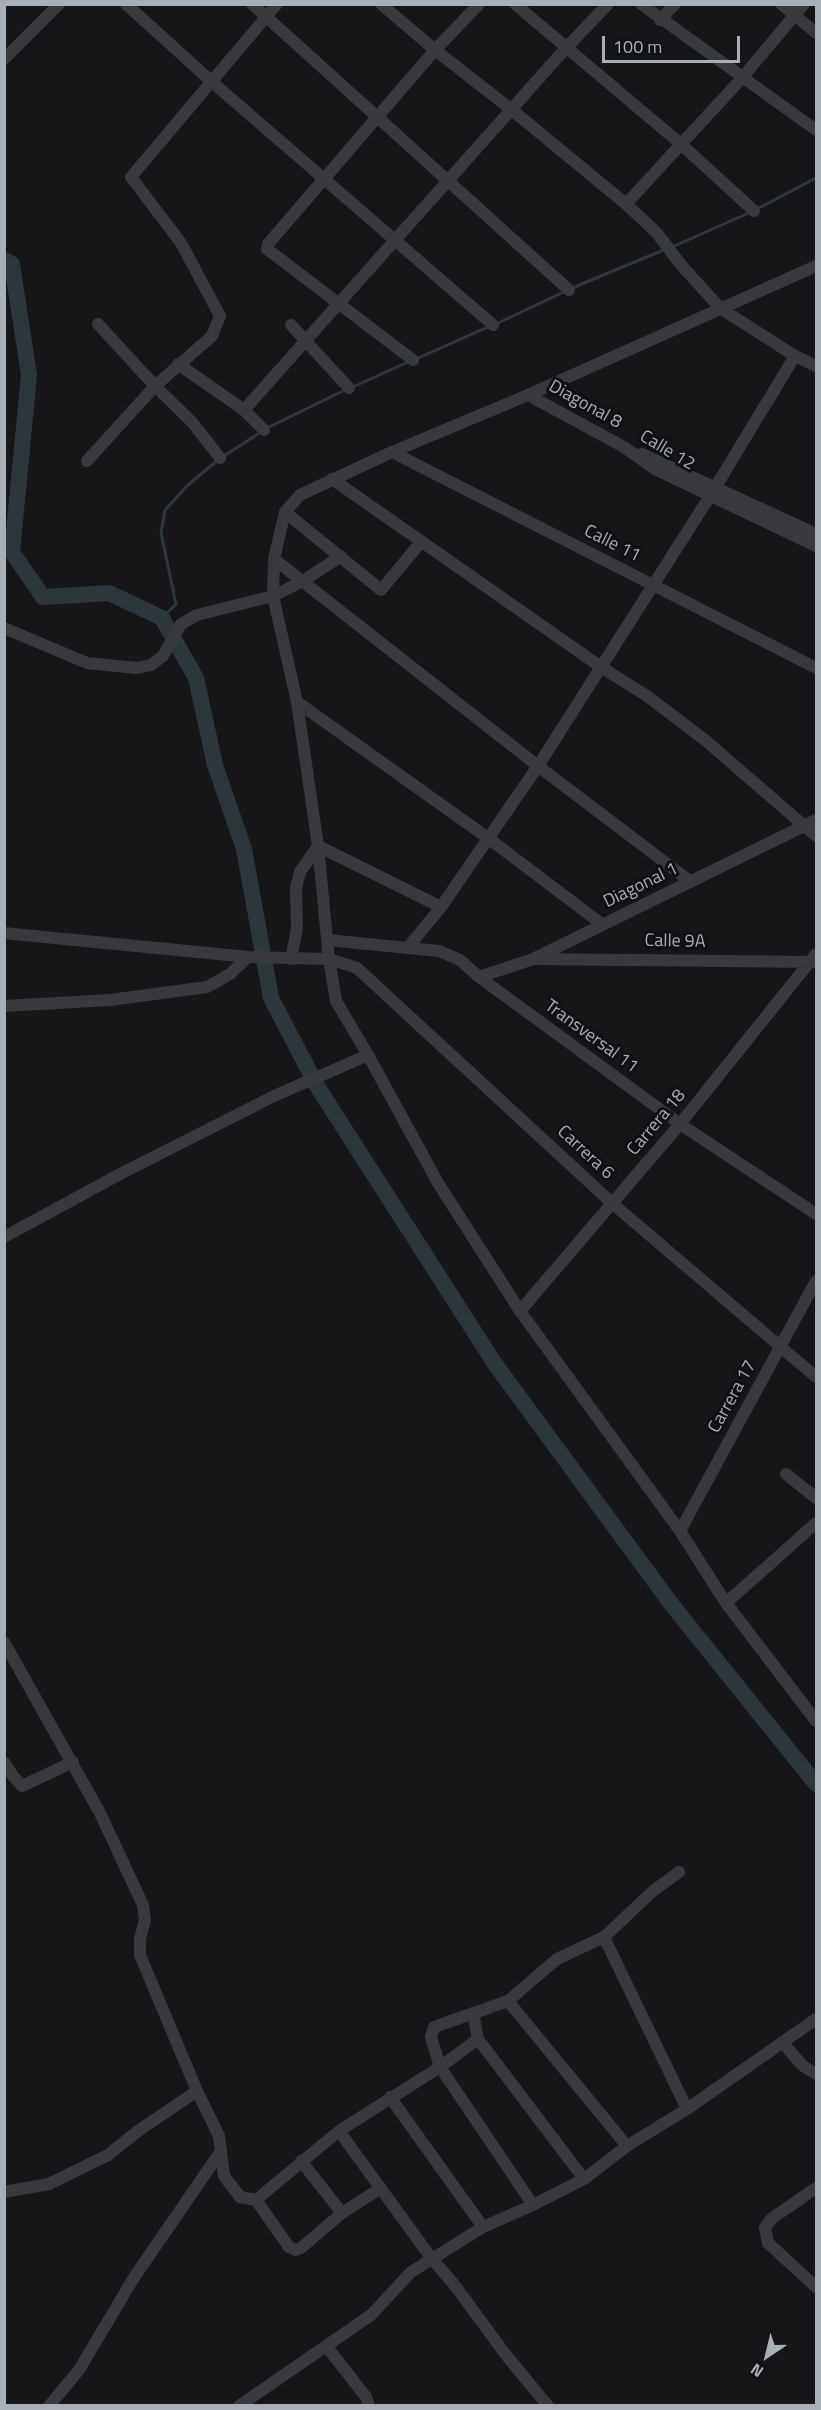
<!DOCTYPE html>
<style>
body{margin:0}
#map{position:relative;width:821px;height:2410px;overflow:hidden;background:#161618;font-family:"Titillium Web",sans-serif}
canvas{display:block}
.frame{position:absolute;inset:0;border:6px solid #a9afb7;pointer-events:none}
.north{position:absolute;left:737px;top:2326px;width:60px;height:60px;-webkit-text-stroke:4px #111113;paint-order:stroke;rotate:215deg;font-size:16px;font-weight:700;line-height:24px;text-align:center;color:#a9afb7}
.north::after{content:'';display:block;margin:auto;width:21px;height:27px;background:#a9afb7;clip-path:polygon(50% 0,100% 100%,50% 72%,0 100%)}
.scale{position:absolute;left:602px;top:36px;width:138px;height:27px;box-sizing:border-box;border:3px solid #a9afb7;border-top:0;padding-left:8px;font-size:18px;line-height:21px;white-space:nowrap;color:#a9afb7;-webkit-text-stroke:4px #111113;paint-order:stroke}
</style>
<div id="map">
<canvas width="821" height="2410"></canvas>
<div class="frame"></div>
<div class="north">N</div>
<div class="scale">100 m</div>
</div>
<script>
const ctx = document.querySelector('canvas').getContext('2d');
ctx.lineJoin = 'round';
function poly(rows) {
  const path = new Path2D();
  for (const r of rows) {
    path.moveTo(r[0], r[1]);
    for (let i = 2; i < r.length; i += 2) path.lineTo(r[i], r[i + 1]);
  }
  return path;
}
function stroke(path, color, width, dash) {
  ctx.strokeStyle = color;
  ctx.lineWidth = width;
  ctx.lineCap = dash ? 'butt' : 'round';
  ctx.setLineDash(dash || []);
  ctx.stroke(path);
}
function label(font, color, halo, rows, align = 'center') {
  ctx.font = font + ' "Titillium Web",sans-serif';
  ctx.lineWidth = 6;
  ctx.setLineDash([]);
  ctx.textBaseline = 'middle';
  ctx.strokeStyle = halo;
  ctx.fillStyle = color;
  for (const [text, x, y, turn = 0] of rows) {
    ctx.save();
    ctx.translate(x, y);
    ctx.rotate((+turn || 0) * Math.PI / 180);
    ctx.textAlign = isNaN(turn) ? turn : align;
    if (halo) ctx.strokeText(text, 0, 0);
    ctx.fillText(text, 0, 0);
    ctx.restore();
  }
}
stroke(poly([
 [757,209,816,178],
 [672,247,751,212],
 [572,288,666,249],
 [496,324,566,291],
 [416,359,490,326],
 [353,387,410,361],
 [267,428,347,389],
 [224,456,261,432],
 [162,618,176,604,161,533,165,510,188,485,218,460]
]), '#2d373b', 3);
stroke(poly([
 [4,260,12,264,29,375,12,552,43,597,109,593,162,618,196,678,215,765,244,849,271,998,317,1086,495,1364,672,1605,816,1784]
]), '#2d373b', 16);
stroke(poly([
 [126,4,212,82,493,325],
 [252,4,569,290],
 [381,4,435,50,512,110,626,204,656,232,682,266,720,308,795,356,816,366],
 [515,4,682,145,754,211],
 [641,4,816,130],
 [781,4,816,33],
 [660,20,675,4],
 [4,59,59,4],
 [626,204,742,78,804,4],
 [816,266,528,395,392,452,300,495,285,512,274,559,273,596,297,702,318,846,329,959,336,1001,368,1055,438,1183,520,1311,680,1531,726,1603,816,1721],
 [98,324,155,386,192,422,220,458],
 [291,325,349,388],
 [413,360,267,249,268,244,435,50,479,4],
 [178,364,244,410],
 [528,395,624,447,655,469,816,546],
 [264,430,244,410,566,48,608,4],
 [392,452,816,668],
 [642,454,816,534],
 [87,461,155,386,212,336,220,316,181,243,131,177,277,4],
 [332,479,601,667,647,696,705,740,816,836],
 [285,512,381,590,421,542],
 [274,559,538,766,691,882],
 [4,628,87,663,137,668,151,665,163,656,181,624,197,615,273,596,303,581,341,556],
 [297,702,488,838,603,925],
 [4,933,248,957,329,959,357,968,613,1204,816,1377],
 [327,940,439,951,460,960,479,977,680,1124,816,1214],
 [409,946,441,907,538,766,710,496,795,356],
 [291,959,297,929,296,888,300,872,318,846,441,907],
 [536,959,815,962],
 [479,977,533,959,816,820],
 [4,1006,110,1000,207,987,230,974,248,957],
 [4,1237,122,1173,274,1096,368,1055],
 [520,1311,680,1124,816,954],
 [786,1474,816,1498],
 [680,1531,816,1281],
 [726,1603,816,1523],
 [4,1642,100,1813,143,1905,145,1920,140,1939,140,1955,197,2091,219,2136,224,2176,240,2197,256,2200,289,2247,296,2250,301,2248,342,2213,381,2188],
 [4,1762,13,1776,22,1786,73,1762],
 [604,1937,687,2109],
 [508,2001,627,2146],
 [473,2013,478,2039,584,2179],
 [782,2042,803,2066,816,2074],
 [390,2097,483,2227],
 [339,2131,432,2259,453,2283,506,2355,548,2406],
 [301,2161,342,2213],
 [816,2188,771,2219,765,2228,768,2243,816,2287],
 [4,2192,49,2184,108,2155,138,2131,197,2091],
 [256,2200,339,2131,440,2067,478,2039],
 [533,2205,440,2067,431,2037,434,2027,508,2001,557,1959,604,1937,653,1891,679,1872],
 [327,2347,366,2397,369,2406],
 [49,2406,79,2370,133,2279,221,2151],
 [239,2406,371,2315,411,2272,483,2227,533,2205,584,2179,627,2146,687,2109,816,2019]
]), '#37393d', 12);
label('18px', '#a9afb7', '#111113', [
 ["Diagonal 8",585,405,29],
 ["Calle 12",667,451,31],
 ["Calle 11",612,544,27],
 ["Diagonal 1",641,886,-26],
 ["Calle 9A",675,942,1],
 ["Transversal 11",591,1037,36],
 ["Carrera 18",657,1123,-50],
 ["Carrera 6",585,1153,43],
 ["Carrera 17",733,1397,-61]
]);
</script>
